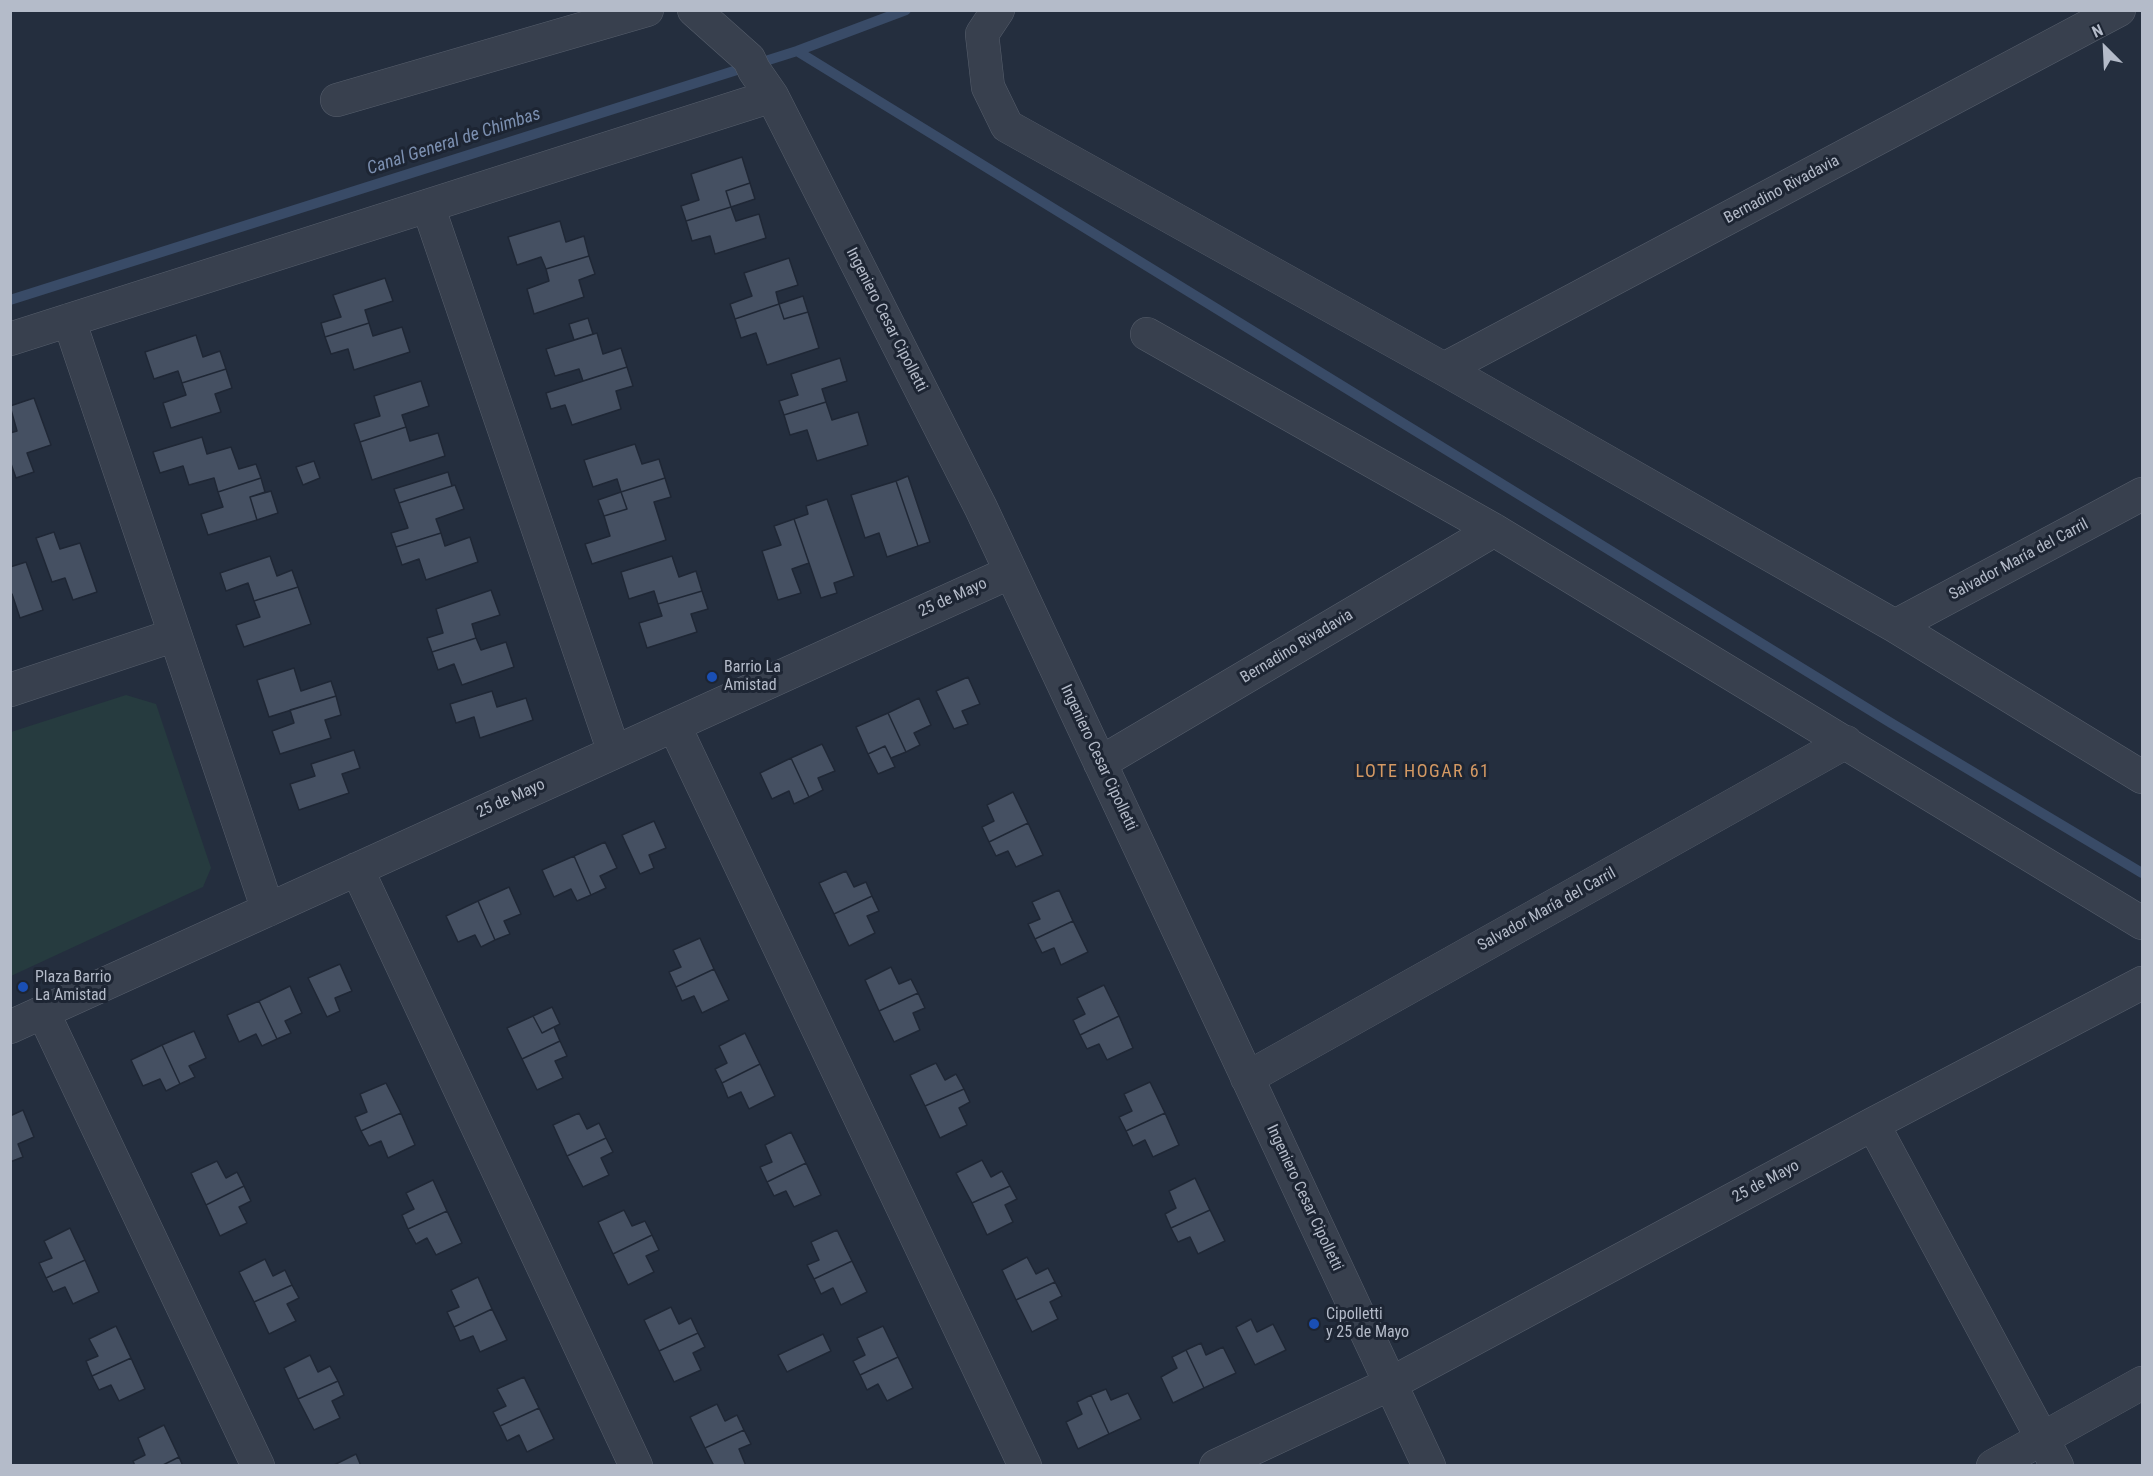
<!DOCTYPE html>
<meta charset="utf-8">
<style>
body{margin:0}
#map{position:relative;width:2153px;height:1476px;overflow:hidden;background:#242e3e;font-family:"Roboto Condensed",sans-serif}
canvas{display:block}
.frame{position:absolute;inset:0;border:12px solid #b4bbc9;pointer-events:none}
.north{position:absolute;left:2075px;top:18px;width:60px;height:60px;-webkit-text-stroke:4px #1d2533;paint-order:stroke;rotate:336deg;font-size:16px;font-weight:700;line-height:24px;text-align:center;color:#b4bbc9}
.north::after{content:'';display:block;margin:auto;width:21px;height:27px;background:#b4bbc9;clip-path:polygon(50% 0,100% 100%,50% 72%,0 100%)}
</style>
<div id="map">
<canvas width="2153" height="1476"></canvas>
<div class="frame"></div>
<div class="north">N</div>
</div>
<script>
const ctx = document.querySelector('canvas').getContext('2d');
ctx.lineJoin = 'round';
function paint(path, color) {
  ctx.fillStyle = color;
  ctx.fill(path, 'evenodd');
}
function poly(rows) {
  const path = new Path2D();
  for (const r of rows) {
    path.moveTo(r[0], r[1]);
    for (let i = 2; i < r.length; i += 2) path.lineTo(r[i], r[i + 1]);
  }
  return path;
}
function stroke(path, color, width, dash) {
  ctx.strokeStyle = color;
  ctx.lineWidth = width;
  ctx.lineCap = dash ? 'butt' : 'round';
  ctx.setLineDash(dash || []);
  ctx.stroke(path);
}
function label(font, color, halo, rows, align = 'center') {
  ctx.font = font + ' "Roboto Condensed",sans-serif';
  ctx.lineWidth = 6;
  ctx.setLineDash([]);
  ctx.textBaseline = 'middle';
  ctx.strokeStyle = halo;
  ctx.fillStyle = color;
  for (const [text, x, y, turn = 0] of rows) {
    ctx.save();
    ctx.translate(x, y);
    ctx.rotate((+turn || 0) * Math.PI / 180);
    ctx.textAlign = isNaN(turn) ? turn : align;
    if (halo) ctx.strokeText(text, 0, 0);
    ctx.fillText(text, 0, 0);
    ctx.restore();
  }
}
paint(poly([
 [126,695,156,704,211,868,203,887,11,976,11,732]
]), '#263b3f');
stroke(poly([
 [797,51,1891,723,2142,873],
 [10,300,797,51,906,10]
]), '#394b67', 10);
const building = poly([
 [742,157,750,183,726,191,731,207,686,221,681,206,699,200,691,174,742,157],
 [750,183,755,199,731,207,726,191,750,183],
 [731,207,736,221,759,214,766,238,715,254,710,236,692,241,686,221,731,207],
 [560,221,566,242,584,236,589,256,546,269,541,257,517,265,508,237,560,221],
 [589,256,595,274,579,280,584,297,534,314,527,289,549,281,546,269,589,256],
 [789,258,798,285,776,292,779,304,735,319,730,304,752,296,744,273,789,258],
 [385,278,393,301,365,310,369,323,325,337,321,323,341,317,333,295,385,278],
 [803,296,808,312,784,319,779,304,803,296],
 [779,304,784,319,808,312,819,348,767,365,756,333,741,338,735,319,779,304],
 [588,318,593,334,574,340,569,324,588,318],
 [369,323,373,336,402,327,410,352,354,370,348,349,331,354,325,337,369,323],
 [597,333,603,354,621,348,627,367,583,381,579,369,555,376,546,349,597,333],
 [196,335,203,357,220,351,226,369,182,383,178,371,154,379,145,352,196,335],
 [840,358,847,381,822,389,826,402,784,415,779,401,798,395,791,374,840,358],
 [627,367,633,386,616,391,621,409,572,425,565,405,551,409,546,393,627,367],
 [226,369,232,388,215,394,221,412,171,428,163,403,186,395,182,383,226,369],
 [421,381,429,406,402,415,406,427,360,442,354,424,380,416,374,396,421,381],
 [34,398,51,445,27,453,34,472,16,478,10,461,10,433,17,431,10,406,34,398],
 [826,402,832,420,858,412,868,445,817,461,807,430,790,435,784,415,826,402],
 [406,427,410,441,438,433,445,456,372,480,360,442,406,427],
 [202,437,207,454,231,447,239,469,256,464,261,478,218,492,214,478,189,485,183,466,160,473,153,452,202,437],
 [635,444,642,464,659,459,665,478,621,492,617,479,593,487,584,460,635,444],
 [314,461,320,478,303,485,296,467,314,461],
 [448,472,452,486,399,503,394,489,448,472],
 [908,476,930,542,918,546,896,481,908,476],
 [261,478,265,492,250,497,257,520,208,535,201,514,223,507,218,492,261,478],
 [665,478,671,497,654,502,666,540,592,564,585,544,610,536,604,516,627,509,621,492,665,478],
 [896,481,918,546,887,557,879,533,865,538,851,495,896,481],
 [455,485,464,509,436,519,441,533,396,547,391,533,408,528,399,503,455,485],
 [271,491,278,513,257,520,250,497,271,491],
 [621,492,627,509,604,516,598,500,621,492],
 [827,499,854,576,834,583,837,593,821,598,794,519,808,514,806,506,827,499],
 [794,519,809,563,792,569,801,593,778,600,762,551,781,545,774,526,794,519],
 [54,532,60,549,80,543,97,592,73,600,65,578,52,582,36,538,54,532],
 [441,533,445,546,470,537,478,562,426,580,419,559,402,565,396,547,441,533],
 [270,556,277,576,292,570,298,587,254,601,248,583,226,591,220,573,270,556],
 [672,556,679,577,696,571,702,591,658,604,654,591,629,599,621,572,672,556],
 [26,562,43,610,20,618,12,594,10,595,10,567,26,562],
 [298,587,311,624,244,647,236,625,260,617,254,601,298,587],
 [491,590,500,615,472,624,476,638,432,652,427,638,443,633,436,609,491,590],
 [702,591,708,609,691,614,697,632,647,648,639,623,662,616,658,604,702,591],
 [476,638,481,650,506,642,514,667,462,685,454,664,438,670,432,652,476,638],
 [294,668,301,691,331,681,336,696,269,717,257,680,294,668],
 [968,677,980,704,962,711,968,724,954,729,936,691,968,677],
 [492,691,497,707,526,698,533,720,480,738,474,717,456,723,450,704,492,691],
 [336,696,341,715,325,720,331,738,280,754,272,731,294,723,290,710,336,696],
 [919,698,931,725,914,733,920,745,906,752,888,713,919,698],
 [888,713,906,752,891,758,885,746,868,754,856,727,888,713],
 [822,744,835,771,818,778,823,790,809,797,791,758,822,744],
 [885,746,895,767,878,774,868,754,885,746],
 [354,750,360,768,342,774,349,793,299,810,290,784,315,776,311,764,354,750],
 [791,758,809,797,794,804,789,791,772,799,760,773,791,758],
 [1013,792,1028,823,989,842,982,827,994,821,987,805,1013,792],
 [654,821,666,848,649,855,654,868,640,874,622,835,654,821],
 [1028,823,1043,855,1016,867,1008,851,996,856,989,842,1028,823],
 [605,842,617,868,600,876,606,888,591,895,574,856,605,842],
 [574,856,591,895,577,901,571,889,554,897,542,870,574,856],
 [846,871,854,887,866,882,872,896,834,914,819,883,846,871],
 [509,887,521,914,504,921,510,934,495,940,478,901,509,887],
 [1059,890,1073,921,1035,939,1028,924,1040,919,1032,902,1059,890],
 [872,896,879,911,867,916,875,933,849,946,834,914,872,896],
 [478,901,495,940,481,947,475,935,458,942,446,916,478,901],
 [1073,921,1088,952,1061,965,1054,948,1042,953,1035,939,1073,921],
 [700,938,714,969,676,987,669,972,681,967,673,950,700,938],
 [340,964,352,991,335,998,340,1011,327,1017,308,978,340,964],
 [891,967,899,984,911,979,918,993,879,1011,865,980,891,967],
 [714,969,729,1000,702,1013,694,996,682,1001,676,987,714,969],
 [1104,985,1119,1016,1080,1035,1073,1020,1085,1014,1077,998,1104,985],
 [290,986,302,1013,285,1021,291,1033,277,1039,259,1001,290,986],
 [918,993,925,1008,913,1013,920,1030,894,1042,879,1011,918,993],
 [259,1001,277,1039,262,1046,256,1034,239,1042,227,1015,259,1001],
 [552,1007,560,1024,542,1033,533,1016,552,1007],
 [533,1016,542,1033,554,1027,560,1041,522,1059,507,1028,533,1016],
 [1119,1016,1133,1048,1107,1060,1099,1044,1087,1049,1080,1035,1119,1016],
 [194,1031,206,1058,189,1066,195,1077,180,1084,162,1045,194,1031],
 [745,1033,760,1064,722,1083,715,1069,727,1063,719,1046,745,1033],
 [560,1041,567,1056,555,1061,563,1078,537,1090,522,1059,560,1041],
 [162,1045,180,1084,166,1091,160,1079,143,1086,131,1060,162,1045],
 [936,1063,945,1080,956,1074,964,1089,925,1106,910,1075,936,1063],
 [760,1064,775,1096,749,1109,741,1092,728,1098,722,1083,760,1064],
 [1150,1082,1165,1113,1126,1131,1119,1117,1132,1111,1124,1094,1150,1082],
 [386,1083,401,1113,361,1131,355,1117,367,1112,360,1094,386,1083],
 [964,1089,970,1102,959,1108,967,1125,940,1138,925,1106,964,1089],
 [23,1110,34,1137,18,1144,23,1157,10,1162,10,1116,23,1110],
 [401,1113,415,1145,388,1158,381,1141,369,1146,361,1131,401,1113],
 [579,1113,587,1129,599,1123,606,1138,567,1156,553,1125,579,1113],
 [1165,1113,1179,1145,1153,1157,1145,1140,1133,1146,1126,1131,1165,1113],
 [791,1132,806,1163,767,1182,760,1167,772,1162,765,1145,791,1132],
 [606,1138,613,1152,601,1158,609,1175,583,1187,567,1156,606,1138],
 [982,1160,991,1177,1002,1171,1010,1186,972,1203,956,1173,982,1160],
 [217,1161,226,1178,237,1172,244,1186,206,1205,191,1173,217,1161],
 [806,1163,821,1195,794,1207,786,1191,774,1196,767,1182,806,1163],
 [1195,1178,1210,1210,1171,1228,1165,1214,1176,1208,1169,1191,1195,1178],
 [433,1180,447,1211,408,1229,402,1215,414,1209,406,1193,433,1180],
 [244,1186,251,1201,239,1207,247,1223,220,1236,206,1205,244,1186],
 [1010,1186,1017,1199,1005,1205,1013,1222,987,1235,972,1203,1010,1186],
 [624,1210,632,1226,645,1221,652,1235,613,1254,598,1222,624,1210],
 [1210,1210,1225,1241,1198,1254,1190,1237,1178,1242,1171,1228,1210,1210],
 [447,1211,462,1243,436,1255,427,1238,416,1244,408,1229,447,1211],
 [70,1228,85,1260,46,1278,39,1263,52,1258,44,1241,70,1228],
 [837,1230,852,1261,814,1279,807,1265,819,1260,811,1242,837,1230],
 [652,1235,659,1250,646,1256,654,1272,628,1285,613,1254,652,1235],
 [1027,1257,1036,1274,1048,1268,1055,1282,1016,1300,1002,1270,1027,1257],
 [265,1259,273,1276,285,1270,292,1285,254,1302,239,1272,265,1259],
 [85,1260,99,1292,73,1304,65,1287,53,1292,46,1278,85,1260],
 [852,1261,867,1292,841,1305,833,1288,821,1294,814,1279,852,1261],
 [478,1277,492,1309,454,1327,447,1312,459,1307,451,1290,478,1277],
 [1055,1282,1062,1296,1050,1302,1058,1319,1032,1332,1016,1300,1055,1282],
 [292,1285,299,1298,287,1304,296,1321,269,1334,254,1302,292,1285],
 [671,1307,679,1324,691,1318,698,1333,659,1351,644,1320,671,1307],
 [492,1309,507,1340,480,1352,473,1336,460,1341,454,1327,492,1309],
 [1251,1319,1257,1332,1273,1324,1286,1350,1255,1365,1236,1327,1251,1319],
 [116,1326,131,1358,92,1376,86,1361,98,1356,89,1339,116,1326],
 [883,1326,898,1357,860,1375,853,1361,865,1355,857,1338,883,1326],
 [698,1333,705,1347,693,1353,701,1370,674,1382,659,1351,698,1333],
 [823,1334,831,1351,787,1372,778,1355,823,1334],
 [1201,1343,1206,1355,1223,1347,1236,1373,1204,1388,1186,1350,1201,1343],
 [1186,1350,1204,1388,1173,1403,1161,1377,1177,1368,1172,1357,1186,1350],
 [310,1355,318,1372,330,1366,338,1381,298,1399,284,1368,310,1355],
 [898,1357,913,1388,887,1401,878,1384,867,1390,860,1375,898,1357],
 [131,1358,145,1389,119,1401,111,1385,99,1390,92,1376,131,1358],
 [524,1377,539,1408,500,1426,493,1412,506,1406,497,1389,524,1377],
 [338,1381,344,1395,332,1401,340,1418,314,1430,298,1399,338,1381],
 [1106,1389,1111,1400,1128,1393,1141,1419,1109,1434,1091,1395,1106,1389],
 [1091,1395,1109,1434,1078,1449,1066,1422,1082,1414,1077,1402,1091,1395],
 [717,1404,725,1421,737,1415,744,1430,705,1448,690,1417,717,1404],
 [539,1408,554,1439,527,1452,519,1435,507,1441,500,1426,539,1408],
 [164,1425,179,1457,161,1466,135,1466,133,1461,145,1455,138,1438,164,1425],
 [744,1430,751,1444,739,1449,746,1466,714,1466,705,1448,744,1430],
 [356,1454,361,1466,332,1466,356,1454],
 [179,1457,183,1466,161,1466,179,1457]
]);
paint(building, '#455062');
stroke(building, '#1f2735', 1.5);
const minor = poly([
 [694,10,749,59,754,70,772,96,981,508,1429,1466],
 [998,10,982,34,988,87,1007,126,1444,369,1895,626,2142,777],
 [337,100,647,10],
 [428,206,614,752],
 [69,320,268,910],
 [1147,334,1494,530,2142,923],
 [10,339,772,96],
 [1444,369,2119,10],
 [1895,626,2142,494],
 [10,690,175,635],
 [674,725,1025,1466],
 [1100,763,1494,530],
 [357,869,636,1466],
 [43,1012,258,1466],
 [10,1027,1011,572],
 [1247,1078,1846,742],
 [1873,1124,2057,1466],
 [1216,1466,1390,1384,1873,1124,2142,983],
 [1993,1466,2142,1383]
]);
stroke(minor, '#565e6c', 34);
stroke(minor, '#38404e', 33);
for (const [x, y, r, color] of [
 [712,677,6,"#1a4fb4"],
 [23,987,6,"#1a4fb4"],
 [1314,1324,6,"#1a4fb4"]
]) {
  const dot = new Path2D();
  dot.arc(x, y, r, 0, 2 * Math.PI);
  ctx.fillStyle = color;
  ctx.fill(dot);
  stroke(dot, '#1d2533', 2);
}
label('16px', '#b4bbc9', '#1d2533', [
 ["Bernadino Rivadavia",1782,190,-28],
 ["Ingeniero Cesar Cipolletti",886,320,63],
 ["Salvador María del Carril",2019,560,-28],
 ["25 de Mayo",953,598,-24],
 ["Bernadino Rivadavia",1297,647,-31],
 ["Ingeniero Cesar Cipolletti",1098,758,65],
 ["25 de Mayo",511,799,-24],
 ["Salvador María del Carril",1547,910,-29],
 ["25 de Mayo",1766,1182,-28],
 ["Ingeniero Cesar Cipolletti",1304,1198,65]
]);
label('16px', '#b4bbc9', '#1d2533', [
 ["Barrio La",724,668],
 ["Amistad",724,686],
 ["Plaza Barrio",35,978],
 ["La Amistad",35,996],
 ["Cipolletti",1326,1315],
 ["y 25 de Mayo",1326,1333]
], 'left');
label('italic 18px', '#7c90b1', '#1d2533', [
 ["Canal General de Chimbas",454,142,-18]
]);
ctx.letterSpacing = '1.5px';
label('18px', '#d49963', '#1d2533', [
 ["LOTE HOGAR 61",1423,772]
]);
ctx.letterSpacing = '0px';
</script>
